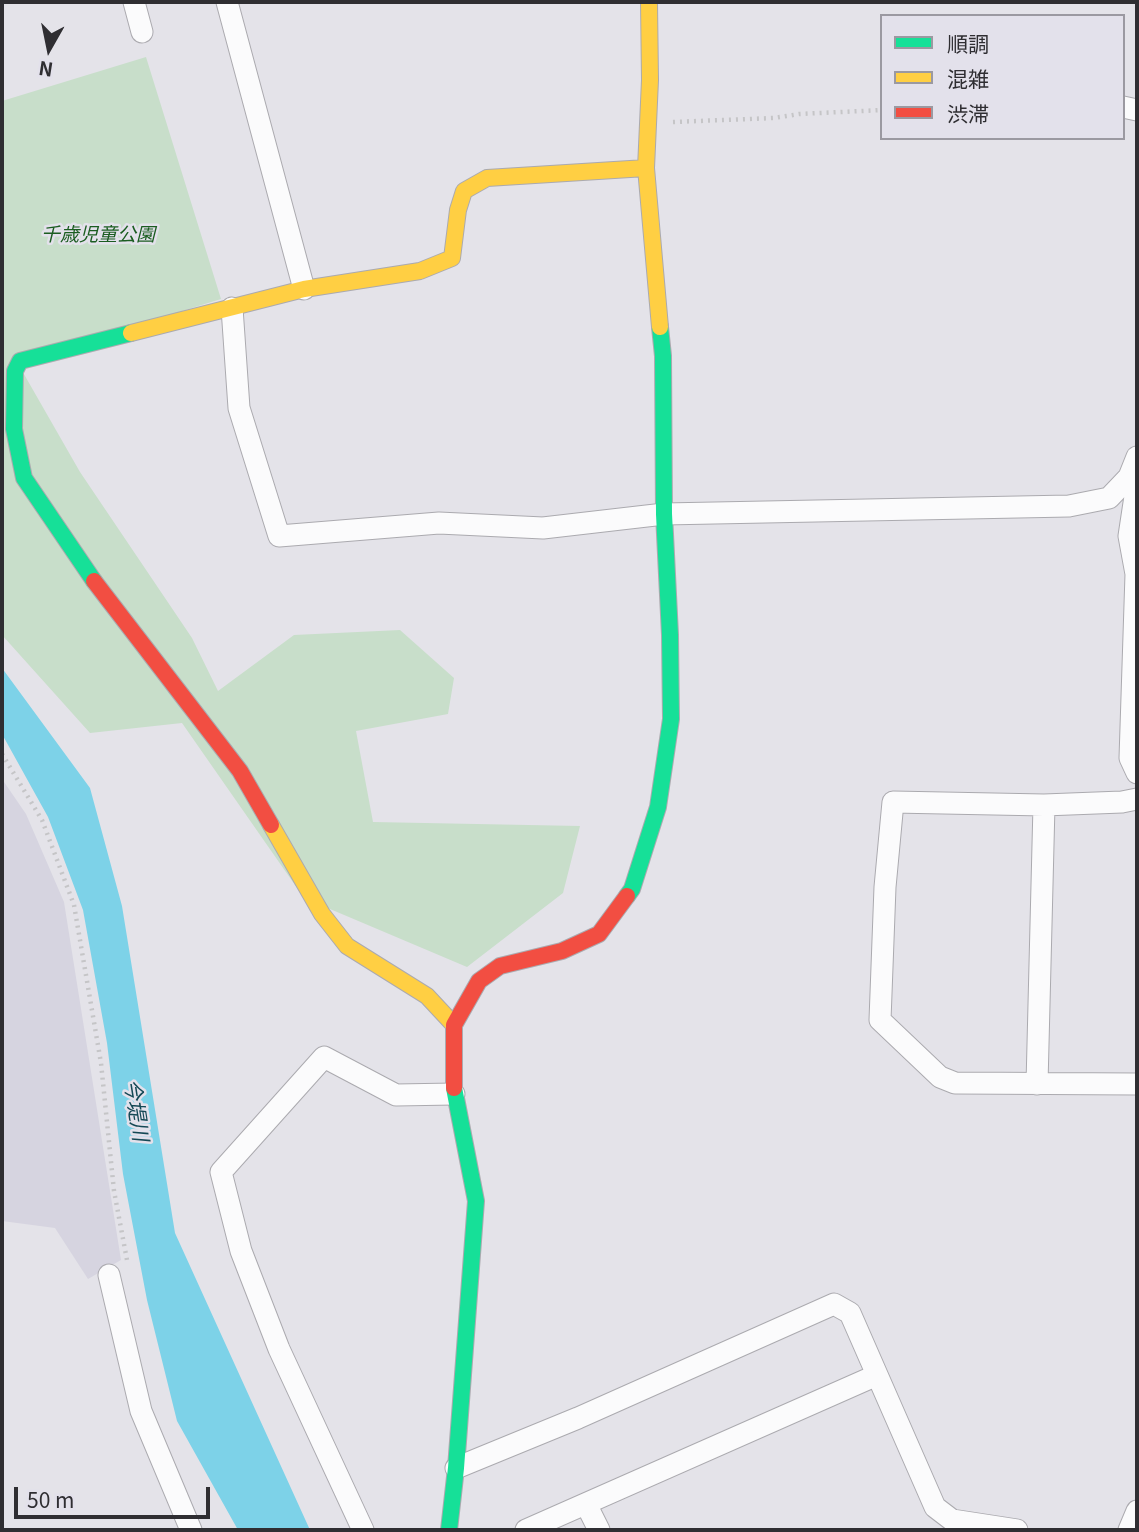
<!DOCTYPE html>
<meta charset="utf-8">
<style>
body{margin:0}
#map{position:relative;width:1139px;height:1532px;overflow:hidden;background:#e4e3e9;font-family:Georgia,"Noto Sans JP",serif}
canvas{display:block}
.frame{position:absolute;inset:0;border:4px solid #2f2e32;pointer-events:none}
.legend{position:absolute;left:880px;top:14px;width:245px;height:126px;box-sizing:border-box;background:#e3e1eb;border:2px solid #9b99a1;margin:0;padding:9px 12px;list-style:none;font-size:21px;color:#2f2e32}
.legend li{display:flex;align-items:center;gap:14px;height:35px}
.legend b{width:35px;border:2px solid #9b99a1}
.north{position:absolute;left:14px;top:14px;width:70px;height:70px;-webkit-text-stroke:5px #e3e1eb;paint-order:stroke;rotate:189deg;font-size:19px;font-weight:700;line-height:28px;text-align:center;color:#2f2e32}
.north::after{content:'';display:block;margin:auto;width:24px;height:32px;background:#2f2e32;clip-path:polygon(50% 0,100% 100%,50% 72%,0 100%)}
.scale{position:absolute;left:14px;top:1487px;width:196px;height:32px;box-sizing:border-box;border:4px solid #2f2e32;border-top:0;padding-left:9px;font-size:21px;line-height:24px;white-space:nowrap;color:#2f2e32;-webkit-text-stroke:5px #e3e1eb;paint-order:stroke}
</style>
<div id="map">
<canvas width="1139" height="1532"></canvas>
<div class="frame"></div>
<ul class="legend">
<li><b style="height:9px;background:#16e098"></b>順調</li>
<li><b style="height:9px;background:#ffcf43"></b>混雑</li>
<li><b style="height:9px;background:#f24e42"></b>渋滞</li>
</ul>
<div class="north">N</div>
<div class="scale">50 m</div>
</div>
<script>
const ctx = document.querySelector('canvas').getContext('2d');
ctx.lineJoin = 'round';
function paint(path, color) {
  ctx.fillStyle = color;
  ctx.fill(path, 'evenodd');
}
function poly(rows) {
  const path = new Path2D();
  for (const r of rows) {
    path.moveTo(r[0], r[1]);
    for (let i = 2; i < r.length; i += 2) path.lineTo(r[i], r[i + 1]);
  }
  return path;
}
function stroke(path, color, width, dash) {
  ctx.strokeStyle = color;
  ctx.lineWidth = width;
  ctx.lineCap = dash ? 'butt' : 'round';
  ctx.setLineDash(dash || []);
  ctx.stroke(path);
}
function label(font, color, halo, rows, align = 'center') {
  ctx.font = font + ' Georgia,"Noto Sans JP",serif';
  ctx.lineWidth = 5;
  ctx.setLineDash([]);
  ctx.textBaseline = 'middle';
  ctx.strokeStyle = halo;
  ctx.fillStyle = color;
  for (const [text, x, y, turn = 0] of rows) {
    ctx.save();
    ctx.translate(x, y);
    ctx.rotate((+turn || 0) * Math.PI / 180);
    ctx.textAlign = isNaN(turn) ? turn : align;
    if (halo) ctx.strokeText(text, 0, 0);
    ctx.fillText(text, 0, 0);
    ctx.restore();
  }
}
paint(poly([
 [2,779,26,814,64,902,121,1260,88,1279,55,1228,2,1221]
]), '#d6d4e0');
paint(poly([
 [146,57,221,299,17,362,80,472,192,638,218,691,294,635,400,630,454,678,448,714,356,731,373,822,580,826,563,893,467,967,304,898,182,723,90,733,2,635,2,101]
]), '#c8deca');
paint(poly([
 [2,668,90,788,122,906,175,1233,310,1530,238,1530,177,1421,147,1300,123,1174,107,1043,83,910,48,817,2,734]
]), '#7dd2e8');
const street = poly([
 [134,2,142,32],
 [227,2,304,289],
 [1123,107,1137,110],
 [232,308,239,408,279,536,439,523,543,528,664,514,1069,506,1109,498,1129,477,1137,457],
 [1137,483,1129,536,1136,574,1130,758,1137,773],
 [1137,799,1122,802,1044,805,893,802,885,887,880,1020,940,1077,955,1083,1137,1084],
 [1037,1084,1044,805],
 [109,1275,141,1411,191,1530],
 [456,1468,578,1418,834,1304,850,1313,935,1507,952,1520,1017,1530],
 [586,1504,599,1530],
 [363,1530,279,1349,241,1251,221,1172,324,1057,396,1095,454,1094],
 [526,1530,877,1375],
 [1129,1530,1137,1511]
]);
const fast = poly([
 [94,581,24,478,14,429,15,371,20,361,131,333],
 [627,896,632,889,658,807,671,719,670,635,664,514,663,356,660,327],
 [449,1530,456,1468,476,1201,454,1088]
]);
const slow = poly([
 [649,2,650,80,646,168,660,327],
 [131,333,304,289,420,271,452,258,458,210,464,191,487,178,646,168],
 [271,825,322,914,347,946,427,996,454,1025]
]);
const jam = poly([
 [94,581,240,771,271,825],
 [454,1088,454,1025,479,981,500,966,562,951,599,934,627,896]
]);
stroke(street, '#abaaaf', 23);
stroke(fast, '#abaaaf', 18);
stroke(slow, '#abaaaf', 18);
stroke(jam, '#abaaaf', 18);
stroke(poly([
 [673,122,774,118,799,114,882,110],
 [2,754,42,820,74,905,101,1063,114,1191,127,1260]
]), '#c5c5c7', 4.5, [2, 5]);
stroke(street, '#fbfbfc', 21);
stroke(fast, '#16e098', 16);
stroke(slow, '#ffcf43', 16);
stroke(jam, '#f24e42', 16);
label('italic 19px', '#1b5d21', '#e3e1eb', [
 ["千歳児童公園",98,234]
]);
label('italic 21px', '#144855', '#e3e1eb', [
 ["今堤川",137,1110,81]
]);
</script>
